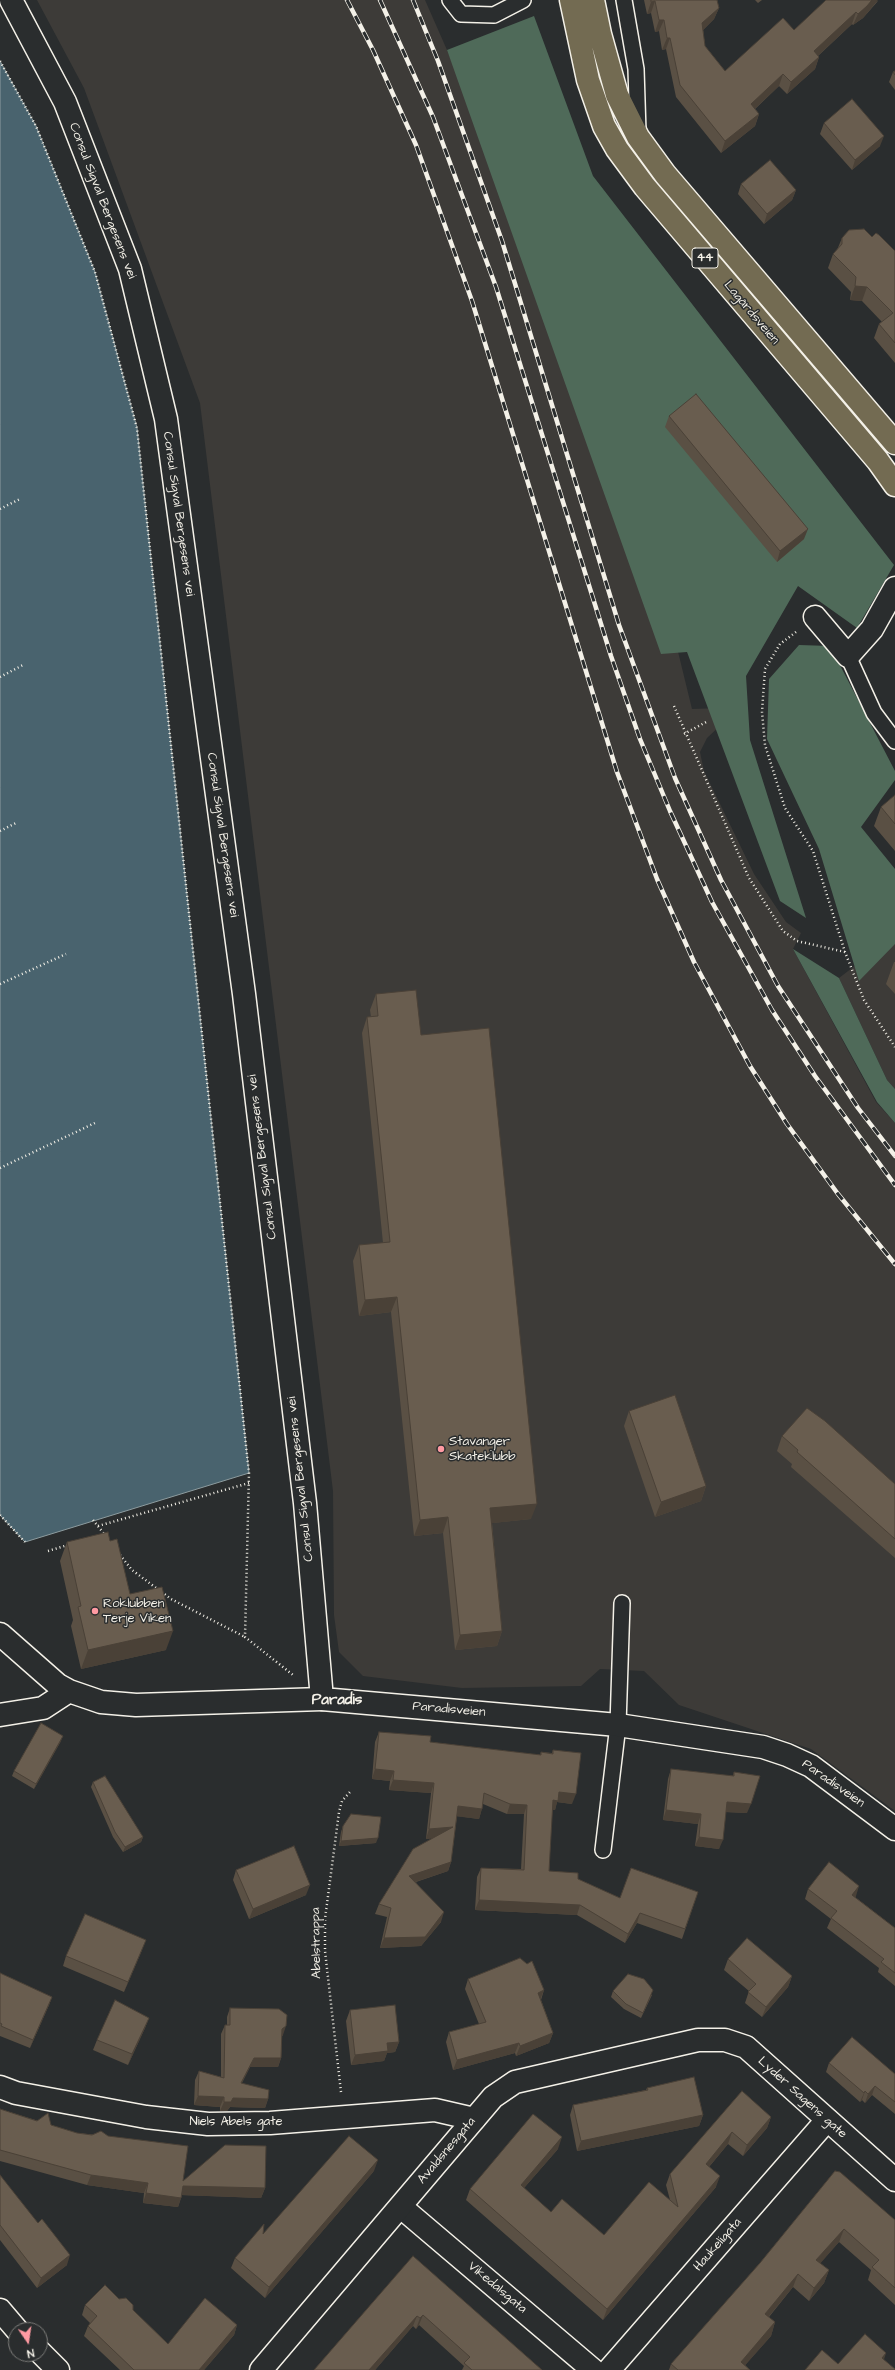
<!DOCTYPE html>
<meta charset="utf-8">
<style>
body{margin:0}
#map{position:relative;width:895px;height:2370px;overflow:hidden;background:#2a2d2e;font-family:"Architects Daughter",sans-serif}
canvas{display:block}
.north{position:absolute;left:8px;top:2322px;width:40px;height:40px;box-sizing:border-box;background:#2a2d2e;border:1px solid #7b7b78;border-radius:50%;rotate:167deg;font-size:11px;font-weight:700;line-height:16px;text-align:center;color:#f4f1e8}
.north::after{content:'';display:block;margin:auto;width:14px;height:18px;background:#ff9aa2;clip-path:polygon(50% 0,100% 100%,50% 72%,0 100%)}
</style>
<div id="map">
<canvas width="895" height="2370"></canvas>
<div class="north">N</div>
</div>
<script>
const ctx = document.querySelector('canvas').getContext('2d');
ctx.lineJoin = 'round';
function paint(path, color) {
  ctx.fillStyle = color;
  ctx.fill(path, 'evenodd');
}
function poly(rows) {
  const path = new Path2D();
  for (const r of rows) {
    path.moveTo(r[0], r[1]);
    for (let i = 2; i < r.length; i += 2) path.lineTo(r[i], r[i + 1]);
  }
  return path;
}
function stroke(path, color, width, dash) {
  ctx.strokeStyle = color;
  ctx.lineWidth = width;
  ctx.lineCap = dash ? 'butt' : 'round';
  ctx.setLineDash(dash || []);
  ctx.stroke(path);
}
function label(font, color, halo, rows, align = 'center') {
  ctx.font = font + ' "Architects Daughter",sans-serif';
  ctx.lineWidth = 3;
  ctx.setLineDash([]);
  ctx.textBaseline = 'middle';
  ctx.strokeStyle = halo;
  ctx.fillStyle = color;
  for (const [text, x, y, turn = 0] of rows) {
    ctx.save();
    ctx.translate(x, y);
    ctx.rotate((+turn || 0) * Math.PI / 180);
    ctx.textAlign = isNaN(turn) ? turn : align;
    if (halo) ctx.strokeText(text, 0, 0);
    ctx.fillText(text, 0, 0);
    ctx.restore();
  }
}
paint(poly([
 [37,0,425,0,447,50,660,578,692,709,721,708,725,721,707,738,700,752,704,771,754,874,786,922,801,933,793,949,876,1102,895,1123,895,1811,811,1749,679,1705,644,1671,600,1669,581,1686,462,1688,363,1676,339,1652,334,1615,333,1491,200,403,84,88],
 [895,935,895,1089,887,1080,839,978]
]), '#3d3b38');
paint(poly([
 [534,16,593,176,894,565,857,628,798,586,746,676,750,740,806,918,780,901,687,652,661,654,447,50],
 [799,645,830,646,895,771,895,780,861,827,895,869,895,944,859,981,819,849,767,739,769,679],
 [793,949,839,978,887,1080,895,1089,895,1123,877,1102]
]), '#4f6a59');
const water = poly([
 [0,61,36,126,95,272,137,428,249,1473,25,1542,0,1515,0,61]
]);
paint(water, '#49636e');
stroke(water, '#8d9c9f', 1);
const service = poly([
 [450,0,461,14,494,15,523,0],
 [624,0,636,69,638,132],
 [848,656,874,713,895,741],
 [603,1850,618,1725,622,1603]
]);
const minor = poly([
 [815,617,848,656,872,629,895,588],
 [0,1634,58,1685,69,1691,101,1702,136,1705,322,1699],
 [0,1715,43,1708,69,1691],
 [0,2087,16,2093,146,2117,208,2124,270,2123,435,2110,474,2119],
 [401,2207,593,2370],
 [609,2370,827,2120]
]);
const tertiary = poly([
 [11,0,65,102,130,269,166,419,244,994,305,1503,322,1699,618,1725,763,1747,787,1755,811,1766,895,1829],
 [0,2310,17,2330],
 [40,2352,58,2370],
 [261,2370,493,2097,515,2082,698,2040,725,2040,746,2047,895,2180]
]);
const primary = poly([
 [571,0,588,80,604,126,617,149,645,187,878,461,895,485],
 [593,0,600,34,617,95,638,137,665,174,895,443]
]);
stroke(service, '#f4f1e8', 18);
stroke(minor, '#f4f1e8', 25);
stroke(tertiary, '#f4f1e8', 25);
stroke(primary, '#f4f1e8', 25);
stroke(poly([
 [0,61,36,126,95,272,137,428,249,1473,245,1637,293,1675],
 [0,509,20,499],
 [796,632,780,644,765,669,762,712,765,745,785,808,813,851,845,952,864,1000,895,1047],
 [0,677,23,665],
 [674,706,749,878,783,931,797,941,845,952],
 [684,734,708,721],
 [0,831,16,823],
 [0,984,66,954],
 [0,1168,97,1122],
 [0,1515,25,1542],
 [93,1520,105,1535],
 [98,1526,249,1483],
 [48,1551,68,1545],
 [120,1555,132,1570,171,1599,245,1637],
 [341,2092,325,1951,325,1919,339,1812,342,1801,350,1792]
]), '#f4f1e8', 2.5, [1, 3]);
stroke(service, '#2a2d2e', 15);
stroke(minor, '#2a2d2e', 22);
stroke(tertiary, '#2a2d2e', 22);
stroke(primary, '#736b52', 22);
const rail = poly([
 [347,0,373,50,416,145,472,301,617,772,657,879,694,962,750,1066,787,1124,838,1194,895,1264],
 [380,0,433,117,496,287,611,656,640,739,670,811,712,902,772,1010,815,1076,895,1185],
 [413,0,438,61,502,241,619,625,675,778,721,880,778,986,858,1108,895,1156]
]);
stroke(rail, '#f4f1e8', 4.5);
stroke(rail, '#2a2d2e', 3, [9]);
paint(poly([
 [644,0,717,0,719,8,714,19,703,30,705,46,725,71,794,30,878,1,863,18,853,25,852,24,818,56,819,57,815,69,787,94,779,86,755,109,759,114,755,126,721,153,676,97,666,49,662,50,659,31,655,32,651,13,647,14],
 [755,0,762,0,758,3],
 [895,71,895,90,889,82,893,72],
 [824,123,880,146,852,170,820,134],
 [741,184,796,190,792,200,764,224,738,194],
 [872,237,895,251,895,363,874,338,879,324,882,322,862,301,850,300,851,292,828,268,833,254,837,250,842,238],
 [669,416,804,539,777,562,665,427],
 [895,795,895,851,874,826,881,807],
 [894,962,895,962,895,994,886,984],
 [376,994,421,1035,531,1519,492,1523,502,1631,497,1646,455,1650,443,1533,414,1536,391,1312,359,1316,353,1261,359,1245,383,1243,362,1033,367,1017,371,1017,370,1010],
 [629,1411,706,1486,701,1501,655,1517,624,1426],
 [782,1436,895,1484,895,1558,791,1467,792,1464,777,1451],
 [110,1541,130,1594,166,1650,81,1669,71,1626,73,1620,60,1561,67,1542],
 [379,1732,430,1742,540,1755,541,1752,552,1753,553,1750,572,1804,557,1802,555,1810,552,1810,549,1871,578,1879,620,1898,698,1892,682,1939,637,1923,625,1943,577,1915,475,1910,477,1877,481,1868,521,1869,524,1814,507,1814,483,1804,479,1819,457,1816,451,1862,448,1871,416,1882,441,1922,421,1946,380,1948,387,1917,375,1914,379,1904,432,1838,426,1839,431,1793,389,1790,390,1781,372,1779,375,1742],
 [61,1741,34,1789,12,1776,14,1771],
 [671,1769,733,1776,734,1772,747,1813,726,1812,719,1849,695,1846,698,1824,663,1820,668,1779],
 [93,1782,143,1837,141,1842,123,1852,113,1837,91,1787],
 [343,1826,376,1843,339,1846,341,1832],
 [236,1870,306,1895,249,1919,233,1880],
 [808,1889,856,1896,855,1897,895,1928,895,1986,878,1972,879,1968,827,1928,831,1919,805,1899],
 [142,1950,124,1992,63,1966,66,1956],
 [728,1959,792,1976,788,1987,762,2017,745,2003,749,1991,724,1970],
 [0,1973,52,1997,49,2005,30,2048,0,2036],
 [468,1979,544,1990,541,2000,553,2033,549,2043,516,2056,515,2053,453,2070,446,2042,449,2032,479,2024,465,1989],
 [613,1991,652,1995,641,2018,624,2009,611,1997],
 [230,2008,283,2035,282,2036,281,2058,278,2067,250,2067,242,2083,268,2099,265,2108,230,2107,227,2111,220,2111,220,2107,194,2105,195,2080,199,2071,221,2077,221,2034,225,2025,227,2025,227,2017],
 [350,2010,399,2042,395,2052,387,2053,384,2061,351,2065,346,2021],
 [149,2018,145,2028,128,2065,93,2050,97,2040],
 [829,2063,895,2074,895,2114,872,2095,865,2103,862,2100,860,2102,826,2072],
 [647,2088,703,2115,699,2126,577,2151,570,2115,573,2105,646,2090],
 [742,2091,771,2117,767,2128,743,2156,728,2144,709,2167,716,2187,603,2320,466,2200,470,2189,558,2149,524,2188,551,2212,604,2235,670,2200,666,2185,670,2174],
 [0,2109,77,2133,108,2136,183,2181,265,2188,261,2198,182,2195,178,2207,143,2203,144,2193,87,2185,0,2161],
 [374,2171,265,2298,231,2268,235,2258],
 [835,2171,895,2220,895,2305,868,2280,871,2270,839,2242,820,2263,829,2270,824,2283,809,2301,793,2287,769,2317,775,2322,771,2336,745,2365,750,2370,669,2370,671,2364,760,2263],
 [0,2175,67,2265,37,2288,0,2240],
 [413,2256,542,2370,462,2370,464,2366,419,2325,416,2329,413,2326,375,2370,314,2370],
 [119,2299,133,2310,168,2344,237,2325,234,2335,204,2370,120,2370,84,2336,88,2326,90,2323,82,2315,85,2305]
]), '#5a5044');
paint(poly([
 [872,0,878,0,863,18,853,25,858,14],
 [655,1,651,13,647,14,651,2],
 [719,8,714,19,698,35,702,23],
 [856,12,852,24,810,63,814,51],
 [659,20,664,20,659,31,655,32],
 [667,38,670,38,666,49,662,50],
 [819,57,815,69,787,94,791,82],
 [783,74,779,86,747,116,751,104],
 [759,114,755,126,721,153,725,141],
 [884,136,880,146,852,170,855,160],
 [796,190,792,200,764,224,767,214],
 [855,286,867,287,862,301,850,300],
 [808,529,804,539,777,562,780,551],
 [397,1297,391,1312,359,1316,365,1300],
 [706,1486,701,1501,655,1517,661,1502],
 [537,1504,531,1519,484,1524,490,1508],
 [448,1517,443,1533,414,1536,420,1520],
 [173,1631,166,1650,81,1669,88,1650],
 [502,1631,497,1646,455,1650,460,1635],
 [63,1736,61,1741,34,1789,36,1784],
 [375,1769,394,1771,390,1781,372,1779],
 [393,1780,434,1783,431,1793,389,1790],
 [559,1792,576,1794,572,1804,557,1802,555,1810,549,1810,553,1800],
 [727,1802,751,1804,747,1813,724,1812],
 [510,1804,527,1805,524,1814,507,1814],
 [458,1806,482,1809,479,1819,454,1816],
 [666,1810,701,1814,698,1824,663,1820],
 [453,1827,449,1837,426,1839,429,1829],
 [143,1837,141,1842,123,1852,125,1847],
 [699,1837,723,1840,719,1849,695,1846],
 [378,1838,376,1843,339,1846,341,1841],
 [451,1862,448,1871,406,1885,409,1876],
 [310,1885,306,1895,249,1919,253,1909],
 [859,1886,856,1896,848,1905,852,1895],
 [479,1900,580,1905,577,1915,475,1910],
 [444,1912,441,1922,421,1946,380,1948,384,1938],
 [640,1913,637,1923,625,1943,628,1934],
 [146,1940,142,1950,124,1992,128,1982],
 [792,1976,788,1987,762,2017,766,2007],
 [544,1990,540,2000,538,1993],
 [52,1997,49,2005,30,2048,33,2040],
 [149,2018,145,2028,128,2065,132,2054],
 [286,2026,283,2035,279,2039,282,2029],
 [553,2033,549,2043,516,2056,520,2046],
 [399,2042,395,2052,387,2053,384,2061,351,2065,355,2055,387,2043],
 [519,2043,515,2053,453,2070,457,2060],
 [254,2058,281,2058,278,2067,250,2067,237,2092,241,2083],
 [875,2086,872,2095,865,2103,868,2094],
 [865,2091,862,2100,860,2102,864,2093],
 [198,2096,224,2097,220,2107,194,2105],
 [233,2098,268,2099,265,2108,230,2107,227,2111,220,2111,224,2102],
 [703,2115,699,2126,577,2151,581,2141],
 [771,2117,767,2128,743,2156,747,2145],
 [732,2132,728,2144,702,2175,706,2164],
 [562,2137,558,2149,517,2196,521,2185],
 [378,2160,374,2171,265,2298,269,2287],
 [91,2175,148,2183,144,2193,87,2185],
 [720,2176,716,2187,603,2320,607,2309],
 [183,2186,265,2188,261,2198,179,2195],
 [146,2193,181,2198,178,2207,143,2203],
 [844,2229,839,2242,812,2273,816,2260],
 [70,2255,67,2265,37,2288,41,2278],
 [829,2270,824,2283,809,2301,814,2288],
 [798,2274,793,2287,760,2327,765,2314],
 [423,2315,419,2325,416,2329,420,2318],
 [417,2316,413,2326,375,2370,369,2370],
 [775,2322,771,2336,741,2370,741,2362],
 [237,2325,234,2335,204,2370,199,2370],
 [886,2353,882,2366,882,2358]
]), '#4a4137');
const building = poly([
 [651,0,717,0,719,8,702,23,705,46,725,71,783,18,794,30,826,0,872,0,867,6,858,14,856,12,814,51,819,57,791,82,783,74,751,104,759,114,725,141,680,85,670,38,667,38,664,20,659,20,655,1,651,2,651,0],
 [895,71,895,75,893,72,895,71],
 [852,99,884,136,855,160,824,123,852,99],
 [770,160,796,190,767,214,741,184,770,160],
 [864,229,872,237,876,233,879,235,895,251,895,343,879,324,893,313,867,287,855,286,856,277,833,254,842,244,842,238,849,230,864,229],
 [696,394,808,529,780,551,669,416,696,394],
 [895,795,895,824,881,807,895,795],
 [416,990,421,1035,489,1028,537,1504,490,1508,502,1631,460,1635,448,1517,420,1520,397,1297,365,1300,359,1245,390,1242,367,1017,378,1016,376,994,416,990],
 [675,1395,706,1486,661,1502,629,1411,675,1395],
 [807,1408,825,1421,895,1484,895,1539,797,1452,798,1450,782,1436,807,1408],
 [108,1532,110,1541,117,1539,130,1594,162,1587,173,1631,88,1650,78,1607,81,1606,67,1542,108,1532],
 [41,1723,63,1736,36,1784,14,1771,41,1723],
 [379,1732,431,1736,430,1742,541,1755,541,1752,553,1754,553,1750,581,1753,576,1794,559,1792,558,1801,553,1800,549,1871,578,1873,578,1879,620,1898,631,1868,698,1892,685,1929,640,1913,628,1934,580,1905,479,1900,481,1868,524,1870,527,1805,510,1804,484,1793,482,1809,458,1806,451,1862,409,1876,444,1912,425,1937,384,1938,391,1908,379,1904,413,1849,453,1827,429,1829,434,1783,393,1780,394,1771,375,1769,379,1732],
 [671,1769,734,1776,734,1772,760,1776,751,1804,727,1802,723,1840,699,1837,701,1814,666,1810,671,1769],
 [105,1776,143,1837,125,1847,115,1832,93,1782,105,1776],
 [351,1814,381,1817,378,1838,341,1841,343,1826,351,1814],
 [294,1846,310,1885,253,1909,236,1870,294,1846],
 [829,1862,859,1886,852,1895,895,1928,895,1973,881,1962,884,1959,831,1918,837,1911,808,1889,829,1862],
 [85,1914,146,1940,128,1982,66,1956,85,1914],
 [747,1938,792,1976,766,2007,748,1992,756,1984,728,1959,747,1938],
 [520,1958,527,1964,532,1961,544,1990,538,1993,553,2033,520,2046,519,2043,457,2060,449,2032,486,2022,468,1979,520,1958],
 [0,1973,52,1997,33,2040,1,2026,2,2024,0,2023,0,1973],
 [628,1974,644,1979,653,1990,643,2013,626,2004,613,1991,628,1974],
 [115,2000,149,2018,132,2054,97,2040,115,2000],
 [395,2005,399,2042,387,2043,388,2051,355,2055,350,2010,395,2005],
 [230,2008,279,2009,287,2015,286,2026,282,2029,281,2058,254,2058,241,2083,269,2090,268,2099,233,2098,231,2102,224,2102,224,2097,198,2096,199,2071,224,2078,225,2025,230,2025,230,2008],
 [852,2037,895,2074,895,2102,875,2086,868,2094,865,2091,864,2093,829,2063,852,2037],
 [694,2077,703,2115,581,2141,573,2105,648,2090,647,2088,694,2077],
 [742,2091,771,2117,747,2145,732,2132,706,2164,720,2176,607,2309,470,2189,533,2114,562,2137,521,2185,551,2212,562,2199,604,2235,649,2182,678,2207,670,2174,742,2091],
 [0,2109,37,2121,48,2113,51,2125,77,2133,92,2135,101,2131,108,2136,188,2146,183,2181,225,2145,266,2146,265,2188,183,2186,181,2198,146,2193,148,2183,91,2175,0,2150,0,2109],
 [349,2136,378,2160,269,2287,235,2258,264,2224,263,2234,349,2136],
 [835,2171,840,2172,895,2220,895,2288,872,2267,879,2260,844,2229,816,2260,829,2270,814,2288,798,2274,765,2314,775,2322,741,2362,750,2370,678,2370,671,2364,760,2263,835,2171],
 [0,2175,38,2223,42,2219,70,2255,41,2278,0,2225,0,2175],
 [413,2256,542,2370,472,2370,464,2363,470,2357,423,2315,420,2318,417,2316,369,2370,314,2370,413,2256],
 [105,2285,119,2299,126,2298,133,2305,133,2310,168,2344,205,2298,237,2325,199,2370,134,2370,88,2326,97,2316,85,2305,105,2285],
 [865,2334,886,2353,882,2358,895,2369,895,2370,805,2370,822,2350,838,2364,865,2334]
]);
paint(building, '#695d4f');
stroke(building, '#4a4137', 1);
for (const [x, y, r, color] of [
 [441,1449,4,"#ff9aa2"],
 [95,1611,4,"#ff9aa2"]
]) {
  const dot = new Path2D();
  dot.arc(x, y, r, 0, 2 * Math.PI);
  ctx.fillStyle = color;
  ctx.fill(dot);
  stroke(dot, '#2a2d2e', 1.5);
}
for (const [x, y, w] of [
 [705,258,26]
]) {
  const box = new Path2D();
  box.roundRect(x - w / 2, y - 10, w, 20, 3);
  ctx.fillStyle = '#2a2d2e';
  ctx.fill(box);
  stroke(box, '#f4f1e8', 1);
}
label('bold 12px', '#f4f1e8', null, [
 ["44",705,258]
]);
label('13px', '#f4f1e8', '#2a2d2e', [
 ["Consul Sigval Bergesens vei",102,201,69],
 ["Lagårdsveien",751,313,50],
 ["Consul Sigval Bergesens vei",178,514,82],
 ["Consul Sigval Bergesens vei",222,835,82],
 ["Consul Sigval Bergesens vei",263,1157,-97],
 ["Consul Sigval Bergesens vei",301,1479,-96],
 ["Paradisveien",449,1710,5],
 ["Paradisveien",833,1784,35],
 ["Abelstrappa",317,1943,-91],
 ["Lyder Sagens gate",802,2098,42],
 ["Niels Abels gate",236,2122],
 ["Avaldsnesgata",447,2151,-50],
 ["Haukeligata",718,2245,-49],
 ["Vikedalsgata",497,2288,40]
]);
label('13px', '#f4f1e8', '#2a2d2e', [
 ["Stavanger",449,1442],
 ["Skateklubb",449,1457],
 ["Roklubben",103,1604],
 ["Terje Viken",103,1619]
], 'left');
label('bold 15px', '#f4f1e8', '#2a2d2e', [
 ["Paradis",337,1701]
]);
</script>
